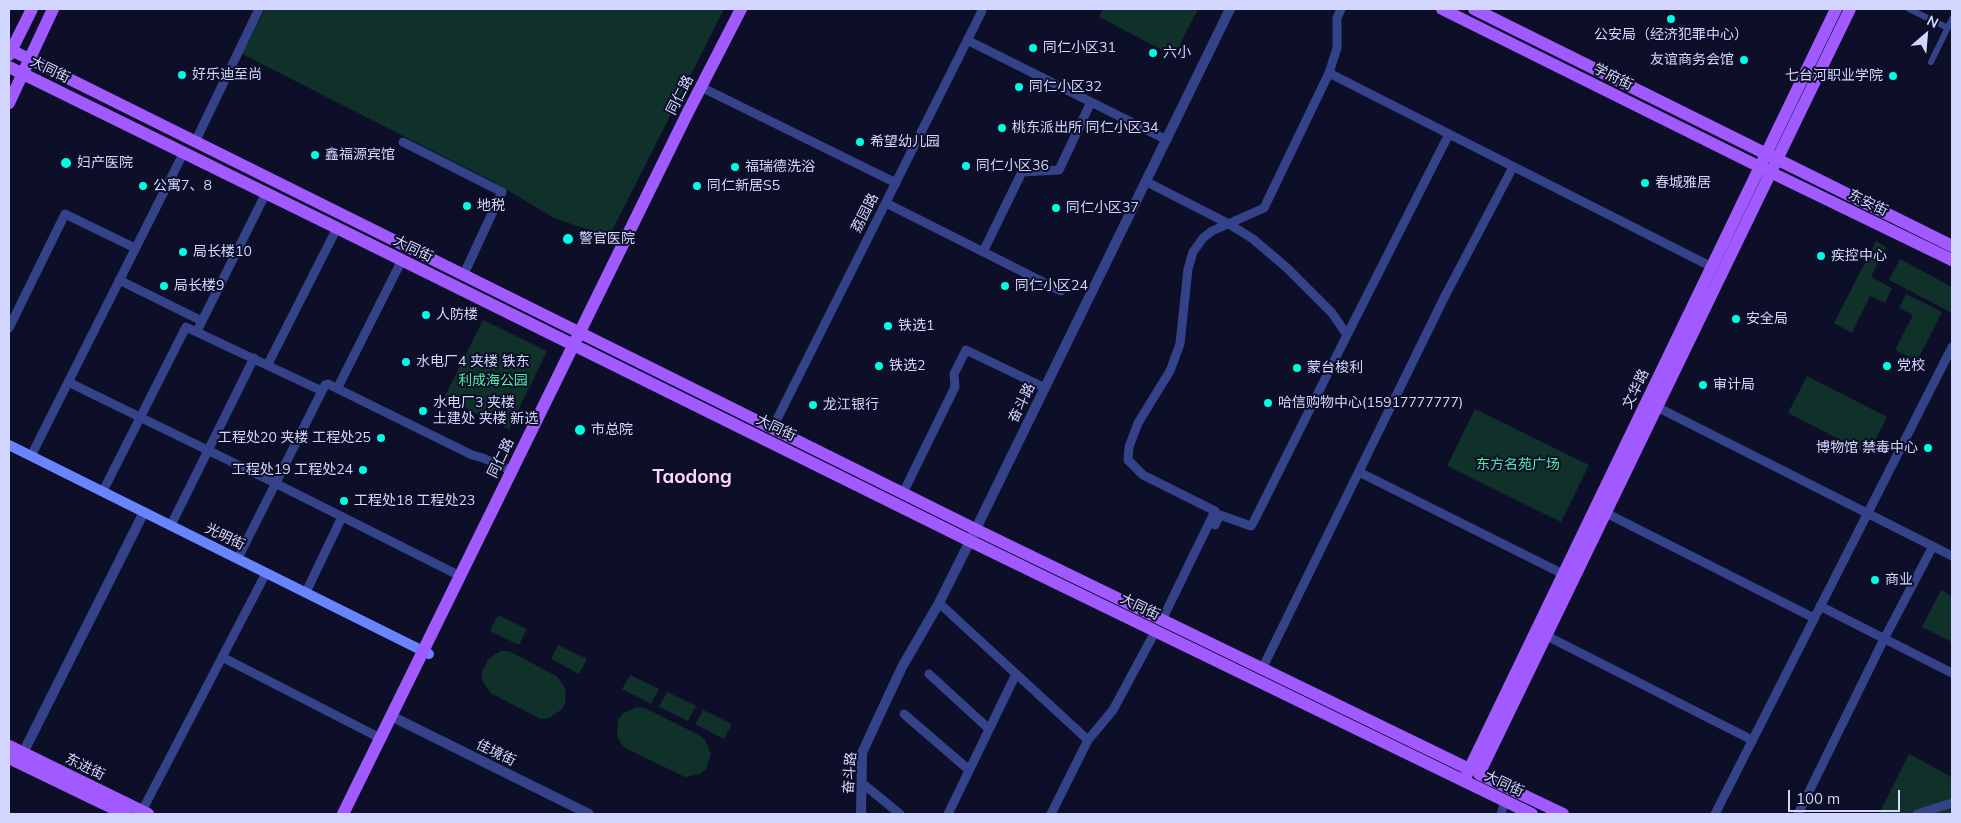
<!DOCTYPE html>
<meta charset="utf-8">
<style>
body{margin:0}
#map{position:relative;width:1961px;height:823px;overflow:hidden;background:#0d0e27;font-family:Mulish,sans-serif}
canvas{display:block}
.frame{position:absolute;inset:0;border:10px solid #d3d6ff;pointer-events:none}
.north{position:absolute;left:1901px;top:10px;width:50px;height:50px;-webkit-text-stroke:4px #0d0e27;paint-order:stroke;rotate:27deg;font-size:14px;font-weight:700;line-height:20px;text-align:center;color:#d3d6ff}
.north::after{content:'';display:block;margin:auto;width:18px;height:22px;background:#d3d6ff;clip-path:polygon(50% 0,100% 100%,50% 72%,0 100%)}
.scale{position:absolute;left:1788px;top:790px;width:112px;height:22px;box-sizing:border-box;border:2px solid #d3d6ff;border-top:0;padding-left:6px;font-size:15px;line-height:18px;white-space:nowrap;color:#d3d6ff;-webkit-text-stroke:4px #0d0e27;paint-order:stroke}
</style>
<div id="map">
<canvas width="1961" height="823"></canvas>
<div class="frame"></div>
<div class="north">N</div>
<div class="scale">100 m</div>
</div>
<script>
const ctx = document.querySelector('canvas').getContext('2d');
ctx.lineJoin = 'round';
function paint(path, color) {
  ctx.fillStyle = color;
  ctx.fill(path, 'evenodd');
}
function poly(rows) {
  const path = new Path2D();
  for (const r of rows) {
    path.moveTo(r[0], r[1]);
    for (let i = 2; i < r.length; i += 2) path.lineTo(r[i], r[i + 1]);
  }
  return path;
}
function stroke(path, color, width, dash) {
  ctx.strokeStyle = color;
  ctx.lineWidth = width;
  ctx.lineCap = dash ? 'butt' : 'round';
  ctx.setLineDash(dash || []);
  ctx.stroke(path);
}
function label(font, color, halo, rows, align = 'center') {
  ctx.font = font + ' Mulish,"Noto Sans SC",sans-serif';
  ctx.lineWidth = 4;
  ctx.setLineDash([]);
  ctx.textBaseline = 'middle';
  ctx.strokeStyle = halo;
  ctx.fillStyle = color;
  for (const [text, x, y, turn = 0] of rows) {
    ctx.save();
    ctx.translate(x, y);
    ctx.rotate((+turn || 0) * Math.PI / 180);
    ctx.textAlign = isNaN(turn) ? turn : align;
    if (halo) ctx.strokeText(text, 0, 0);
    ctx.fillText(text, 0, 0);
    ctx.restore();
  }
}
paint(poly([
 [265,9,724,9,609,237,554,218,494,182,242,54],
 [1103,9,1198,9,1174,56,1099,17],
 [1876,241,1886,247,1871,277,1892,288,1885,303,1870,296,1852,333,1834,323],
 [1900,259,1952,287,1952,313,1889,280],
 [1906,294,1942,312,1917,361,1895,350,1913,315,1899,308],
 [483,320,547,351,509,429,444,398],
 [1807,376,1887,417,1868,454,1788,413],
 [1475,409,1589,465,1561,522,1447,466],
 [1941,590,1952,596,1952,642,1922,627],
 [498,615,527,629,519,645,490,631],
 [558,645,587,659,579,674,551,659],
 [501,651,509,651,558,677,566,690,565,704,561,710,549,718,541,719,490,693,482,680,482,672,488,659],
 [630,675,659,689,651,704,622,689],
 [667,692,696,706,688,721,659,707],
 [637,707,645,708,699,735,705,740,711,754,706,769,700,774,685,777,625,748,620,742,617,735,618,720,623,713],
 [703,710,732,724,724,739,695,724],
 [1909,754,1952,777,1952,814,1879,814]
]), '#0f3129');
stroke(poly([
 [1909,9,1948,28],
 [1931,62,1952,19]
]), '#34428a', 6);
stroke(poly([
 [967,40,1167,140],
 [701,87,896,183],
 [1449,134,1712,267],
 [195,142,259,9],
 [403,142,502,192,463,276],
 [1147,182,1229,224,1253,239,1287,268,1332,313,1347,335],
 [886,203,1061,291],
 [983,252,1022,172,1059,170,1091,102],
 [119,280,202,321],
 [9,328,65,214,135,248],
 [197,331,266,193],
 [268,364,337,228],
 [68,382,275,483,460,576],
 [338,387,402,260],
 [1653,405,1952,556],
 [772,429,982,11,981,9],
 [31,456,184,152],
 [1359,472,1567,576],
 [103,491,186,327,322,391],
 [903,493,955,387,954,374,966,350,1045,388],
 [1602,511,1814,618],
 [171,525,254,358],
 [1215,525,1220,515,1251,526,1254,521,1347,335,1449,134,1329,73],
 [238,558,325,385,328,384,472,455,483,458,512,471],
 [306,592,342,517],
 [939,603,1088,740],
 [1820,606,1952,673],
 [1162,620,1215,511,1143,475,1128,460,1129,447,1138,423,1170,371,1180,344,1188,269,1193,252,1203,238,1212,231,1264,208,1329,73,1337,48,1337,18,1341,9],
 [1545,635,1752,740],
 [222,657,380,738],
 [1262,669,1445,296,1513,167],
 [929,674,989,729],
 [904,714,969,770],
 [862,783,900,814],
 [142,811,266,573],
 [948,814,1016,674],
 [1051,814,1088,740,1113,710,1155,632],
 [1501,814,1505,801],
 [1715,814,1952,347],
 [1798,814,1884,639,1933,546],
 [1917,814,1952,803]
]), '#34428a', 9);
stroke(poly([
 [391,716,589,814],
 [23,753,144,512],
 [861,814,862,753,874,727,902,667,939,603,970,541,1230,9]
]), '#34428a', 10);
stroke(poly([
 [9,445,429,654]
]), '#6a83ff', 10);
stroke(poly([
 [1442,9,1770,172,1952,260],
 [1474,9,1952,246],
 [9,49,975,529,1469,769],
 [9,55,32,9],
 [9,67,337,228,970,541,1532,814],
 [9,103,53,9],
 [9,746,148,814],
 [9,758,125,814],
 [1466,776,1836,9],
 [343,814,688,112,741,9],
 [1563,814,1479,774,1850,9]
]), '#a15aff', 12);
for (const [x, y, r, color] of [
 [1671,19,5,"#00fee5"],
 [1033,48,5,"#00fee5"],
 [1153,53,5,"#00fee5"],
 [1744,60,5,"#00fee5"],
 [182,75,5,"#00fee5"],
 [1893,76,5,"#00fee5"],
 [1019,87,5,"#00fee5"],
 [1002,128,5,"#00fee5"],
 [860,142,5,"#00fee5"],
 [315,155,5,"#00fee5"],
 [66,163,6,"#00fee5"],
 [966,166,5,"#00fee5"],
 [735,167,5,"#00fee5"],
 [1645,183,5,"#00fee5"],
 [143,186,5,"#00fee5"],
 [697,186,5,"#00fee5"],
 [467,206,5,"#00fee5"],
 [1056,208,5,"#00fee5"],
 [568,239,6,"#00fee5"],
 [183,252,5,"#00fee5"],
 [1821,256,5,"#00fee5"],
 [164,286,5,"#00fee5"],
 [1005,286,5,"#00fee5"],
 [426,315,5,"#00fee5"],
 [1736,319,5,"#00fee5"],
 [888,326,5,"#00fee5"],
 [406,362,5,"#00fee5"],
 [879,366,5,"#00fee5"],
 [1887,366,5,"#00fee5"],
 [1297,368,5,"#00fee5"],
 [1703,385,5,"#00fee5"],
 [1268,403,5,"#00fee5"],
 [813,405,5,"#00fee5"],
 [423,411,5,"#00fee5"],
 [580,430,6,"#00fee5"],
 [381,438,5,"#00fee5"],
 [1928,448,5,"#00fee5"],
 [363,470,5,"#00fee5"],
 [344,501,5,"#00fee5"],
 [1875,580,5,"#00fee5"]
]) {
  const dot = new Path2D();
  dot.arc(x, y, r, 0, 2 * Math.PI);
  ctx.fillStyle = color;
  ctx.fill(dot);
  stroke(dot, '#0d0e27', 2);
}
label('14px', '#d3d6ff', '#0d0e27', [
 ["公安局（经济犯罪中心）",1671,35,"center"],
 ["同仁小区31",1043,48],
 ["六小",1163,53],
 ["友谊商务会馆",1734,60,"right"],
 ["好乐迪至尚",192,75],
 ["七台河职业学院",1883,76,"right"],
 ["同仁小区32",1029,87],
 ["桃东派出所 同仁小区34",1012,128],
 ["希望幼儿园",870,142],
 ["鑫福源宾馆",325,155],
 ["妇产医院",77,163],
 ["同仁小区36",976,166],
 ["福瑞德洗浴",745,167],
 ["春城雅居",1655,183],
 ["公寓7、8",153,186],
 ["同仁新居S5",707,186],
 ["地税",477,206],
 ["同仁小区37",1066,208],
 ["警官医院",579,239],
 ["局长楼10",193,252],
 ["疾控中心",1831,256],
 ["局长楼9",174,286],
 ["同仁小区24",1015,286],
 ["人防楼",436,315],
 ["安全局",1746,319],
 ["铁选1",898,326],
 ["水电厂4 夹楼 铁东",416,362],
 ["铁选2",889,366],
 ["党校",1897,366],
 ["蒙台梭利",1307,368],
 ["审计局",1713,385],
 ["水电厂3 夹楼",433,403],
 ["土建处 夹楼 新选",433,419],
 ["哈信购物中心(15917777777)",1278,403],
 ["龙江银行",823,405],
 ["市总院",591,430],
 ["工程处20 夹楼 工程处25",371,438,"right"],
 ["博物馆 禁毒中心",1918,448,"right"],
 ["工程处19 工程处24",353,470,"right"],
 ["工程处18 工程处23",354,501],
 ["商业",1885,580]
], 'left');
label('14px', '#d3d6ff', '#0d0e27', [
 ["大同街",50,70,26],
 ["学府街",1613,77,26],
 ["同仁路",680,95,-63],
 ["东安街",1868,203,26],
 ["荔园路",865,213,-63],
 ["大同街",413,249,26],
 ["文华路",1636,389,-64],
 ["奋斗路",1022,403,-64],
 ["大同街",776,428,26],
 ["同仁路",501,458,-64],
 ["光明街",225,537,26],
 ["大同街",1140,607,26],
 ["佳境街",496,753,26],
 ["东进街",85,767,26],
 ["奋斗路",850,773,-86],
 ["大同街",1504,784,25]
]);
label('14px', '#54eaa7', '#0d0e27', [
 ["利成海公园",493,381],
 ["东方名苑广场",1518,465]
]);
label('bold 19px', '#ffd5f8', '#0d0e27', [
 ["Taodong",692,477]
]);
</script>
